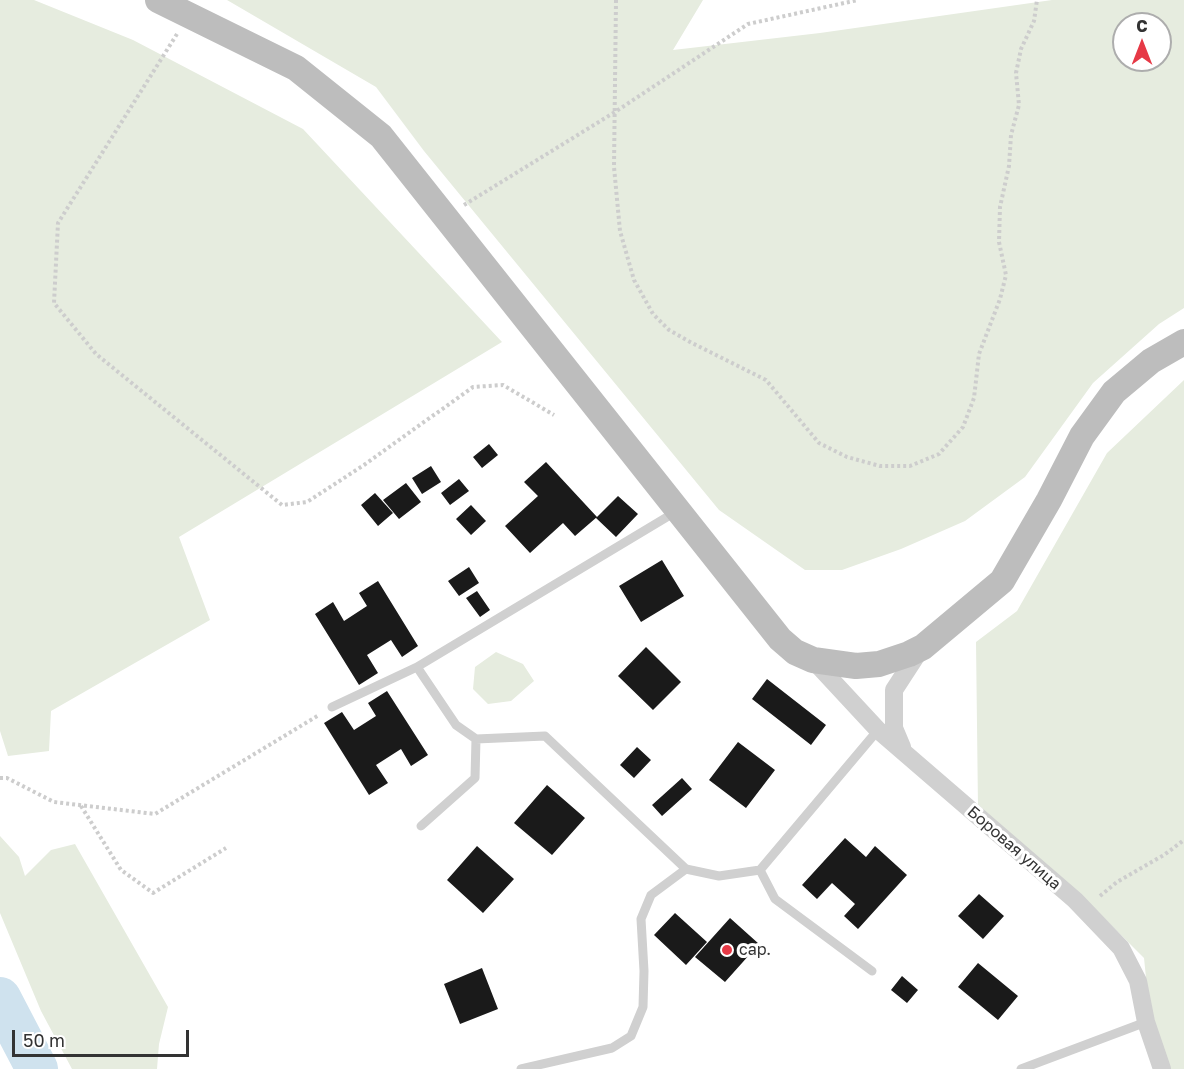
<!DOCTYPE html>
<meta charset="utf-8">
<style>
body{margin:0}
#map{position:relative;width:1184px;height:1069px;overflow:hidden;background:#fff;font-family:"Golos Text",sans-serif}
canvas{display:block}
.north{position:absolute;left:1112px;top:12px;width:60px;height:60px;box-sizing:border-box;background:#fff;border:2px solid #adadad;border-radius:50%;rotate:0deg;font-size:16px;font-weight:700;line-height:24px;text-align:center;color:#333}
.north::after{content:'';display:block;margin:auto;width:21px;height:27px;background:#e63946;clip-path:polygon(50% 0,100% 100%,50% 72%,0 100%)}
.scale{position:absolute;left:12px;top:1030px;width:177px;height:27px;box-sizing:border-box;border:3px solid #333;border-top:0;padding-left:8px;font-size:18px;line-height:21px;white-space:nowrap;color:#333;-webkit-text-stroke:4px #fff;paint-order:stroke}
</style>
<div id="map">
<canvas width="1184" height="1069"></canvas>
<div class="north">С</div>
<div class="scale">50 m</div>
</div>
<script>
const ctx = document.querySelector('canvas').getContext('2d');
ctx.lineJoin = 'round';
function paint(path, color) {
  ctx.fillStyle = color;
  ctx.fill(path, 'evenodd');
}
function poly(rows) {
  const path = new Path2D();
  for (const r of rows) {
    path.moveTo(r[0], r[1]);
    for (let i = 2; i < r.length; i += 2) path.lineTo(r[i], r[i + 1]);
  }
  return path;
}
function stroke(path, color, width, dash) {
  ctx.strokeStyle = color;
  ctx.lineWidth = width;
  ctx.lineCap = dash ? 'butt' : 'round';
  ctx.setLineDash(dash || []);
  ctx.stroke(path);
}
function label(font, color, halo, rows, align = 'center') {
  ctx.font = font + ' "Golos Text",sans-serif';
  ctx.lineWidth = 6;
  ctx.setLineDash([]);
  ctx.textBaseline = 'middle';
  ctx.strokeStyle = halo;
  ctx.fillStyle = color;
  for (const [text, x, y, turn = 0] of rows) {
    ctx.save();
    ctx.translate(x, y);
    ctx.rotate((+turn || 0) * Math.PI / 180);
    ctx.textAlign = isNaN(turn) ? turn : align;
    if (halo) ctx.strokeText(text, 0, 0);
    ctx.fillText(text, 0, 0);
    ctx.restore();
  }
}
paint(poly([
 [0,0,34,0,133,40,303,129,502,342,179,537,210,620,51,711,49,751,8,756,0,731],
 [227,0,703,0,673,50,820,33,1052,0,1184,0,1184,308,1159,324,1093,383,1025,477,965,521,901,549,842,570,805,570,719,510,424,151,376,87],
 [1124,24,1160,24,1160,60,1124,60],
 [1184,380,1184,1069,1170,1069,1152,1036,1144,958,1081,895,978,808,976,642,1017,611,1107,453],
 [496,652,523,664,534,681,511,701,488,704,473,689,475,667],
 [0,836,19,857,25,876,51,850,75,844,168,1007,159,1044,157,1069,72,1069,41,1011,0,913]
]), '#e6ecdf');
stroke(poly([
 [0,998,37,1069]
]), '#cfe2ee', 42);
paint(poly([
 [489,444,498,455,482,468,473,457],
 [546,462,597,517,575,536,563,523,530,553,505,526,538,496,524,482],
 [431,466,441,482,422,494,412,478],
 [459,479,469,491,450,505,441,493],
 [406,483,421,502,399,519,383,500],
 [375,493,393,513,378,526,361,505],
 [618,496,638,514,616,537,596,518],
 [471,505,486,521,471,535,456,519],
 [662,560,684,596,641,622,619,586],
 [469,567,479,583,459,596,448,581],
 [378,581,418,646,402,657,391,640,367,655,378,673,359,685,315,614,333,602,344,621,367,606,359,593],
 [477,591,490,610,480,617,466,598],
 [646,647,681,682,653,710,618,676],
 [767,679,826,725,811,745,752,699],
 [387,691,428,755,411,766,401,749,376,765,388,783,369,795,324,723,342,712,354,730,376,716,368,703],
 [738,742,775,770,746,808,709,780],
 [637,747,651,760,634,778,620,765],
 [682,778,692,789,662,816,652,805],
 [547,785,585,818,552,855,514,823],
 [845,838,866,857,875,846,907,875,858,929,844,916,855,904,832,883,817,899,802,885],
 [477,846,514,879,483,913,447,880],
 [979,894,1004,916,983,939,958,916],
 [675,913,707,942,686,965,654,935],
 [730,918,759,944,725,982,695,957],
 [978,963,1018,996,998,1020,958,987],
 [482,968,498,1009,460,1024,444,984],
 [902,976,918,990,907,1003,891,990]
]), '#1a1a1a');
stroke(poly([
 [616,0,614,167,620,231,634,280,653,314,669,330,692,343,766,380,819,443,847,457,880,466,910,466,939,454,963,427,974,398,979,354,1000,299,1006,275,999,242,1000,207,1009,166,1011,135,1019,105,1016,73,1021,49,1034,21,1037,0],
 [177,34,58,223,54,303,96,354,282,505,307,502,364,465,473,387,503,385,554,415],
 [464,205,615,112,748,24,858,0],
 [0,778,7,778,54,802,155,814,319,715],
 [81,806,121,870,153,893,226,848],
 [1100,896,1117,882,1164,855,1184,840]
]), '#cdcdcd', 4, [3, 3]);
stroke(poly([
 [417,667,456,725,476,739,545,736,686,869,719,876,760,870,878,730],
 [332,707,417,667,677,511],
 [421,826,475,778,476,739],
 [760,870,775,899,872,971],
 [521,1069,612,1048,631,1036,643,1007,644,971,641,919,651,895,686,869],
 [1021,1069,1146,1022]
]), '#d0d0d0', 9);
stroke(poly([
 [813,660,878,730,1075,900,1121,948,1138,981,1146,1022,1162,1069],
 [902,747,894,728,894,690,920,650]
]), '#d0d0d0', 18);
stroke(poly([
 [158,0,296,68,381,136,780,639,795,652,813,660,856,666,879,664,909,654,923,647,1002,581,1049,500,1082,436,1114,392,1151,361,1184,342]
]), '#bdbdbd', 26);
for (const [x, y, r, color] of [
 [727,950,6,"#e63946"]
]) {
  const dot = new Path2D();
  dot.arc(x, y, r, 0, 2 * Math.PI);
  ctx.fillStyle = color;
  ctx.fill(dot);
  stroke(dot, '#fff', 2);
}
label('16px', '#333', '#fff', [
 ["Боровая улица",1014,848,41]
]);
label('16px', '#333', '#fff', [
 ["сар.",739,950]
], 'left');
</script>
